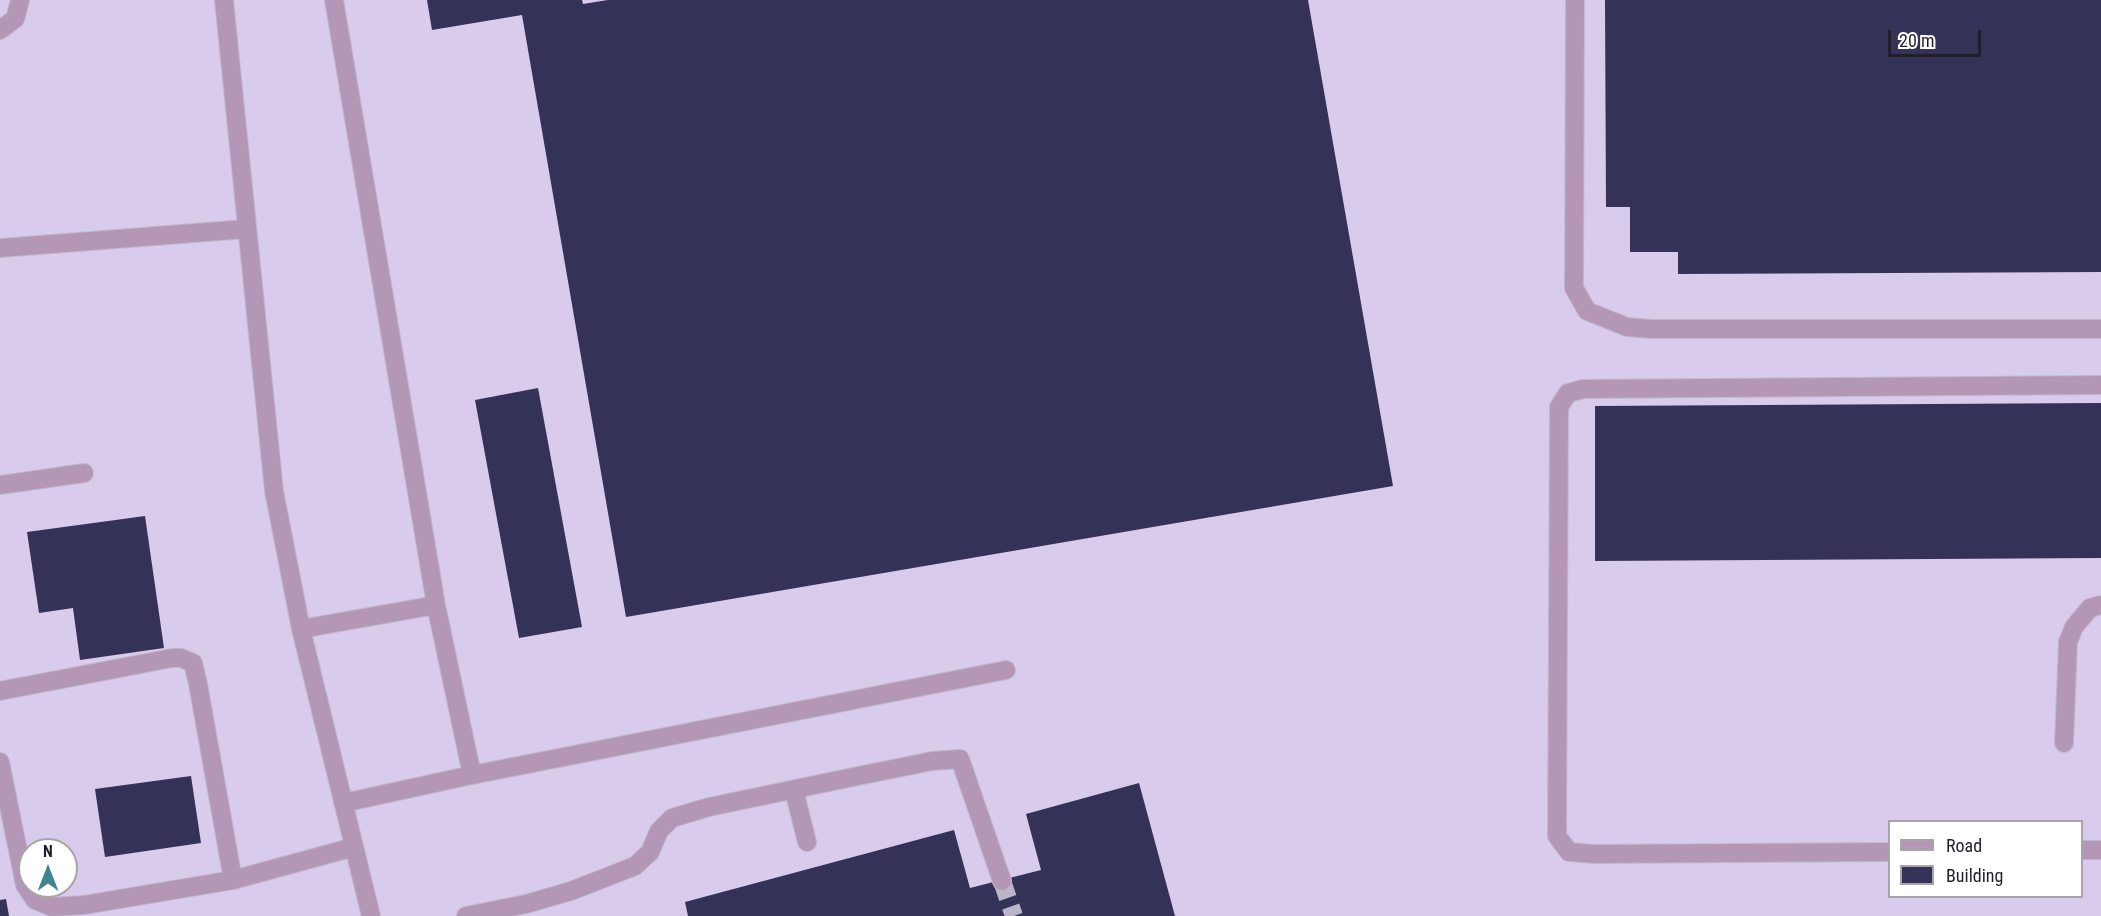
<!DOCTYPE html>
<style>
body{margin:0}
#map{position:relative;width:2101px;height:916px;overflow:hidden;background:#e3d9f2;font-family:"Roboto Condensed",sans-serif}
canvas{display:block}
.legend{position:absolute;left:1888px;top:820px;width:195px;height:78px;box-sizing:border-box;background:#fff;border:2px solid #a7a5a9;margin:0;padding:8px 10px;list-style:none;font-size:18px;color:#221e27}
.legend li{display:flex;align-items:center;gap:12px;height:30px}
.legend b{width:30px;border:2px solid #a7a5a9}
.north{position:absolute;left:18px;top:838px;width:60px;height:60px;box-sizing:border-box;background:#fff;border:2px solid #a7a5a9;border-radius:50%;rotate:0deg;font-size:16px;font-weight:700;line-height:24px;text-align:center;color:#221e27}
.north::after{content:'';display:block;margin:auto;width:21px;height:27px;background:#3e858e;clip-path:polygon(50% 0,100% 100%,50% 72%,0 100%)}
.scale{position:absolute;left:1888px;top:30px;width:93px;height:27px;box-sizing:border-box;border:3px solid #221e27;border-top:0;padding-left:8px;font-size:18px;line-height:21px;white-space:nowrap;color:#221e27;-webkit-text-stroke:4px #fff;paint-order:stroke}
</style>
<div id="map">
<canvas width="2101" height="916"></canvas>
<ul class="legend">
<li><b style="height:8px;background:#b497b7"></b>Road</li>
<li><b style="height:16px;background:#343257"></b>Building</li>
</ul>
<div class="north">N</div>
<div class="scale">20 m</div>
</div>
<script>
const ctx = document.querySelector('canvas').getContext('2d');
ctx.lineJoin = 'round';
function paint(path, color) {
  ctx.fillStyle = color;
  ctx.fill(path, 'evenodd');
}
function poly(rows) {
  const path = new Path2D();
  for (const r of rows) {
    path.moveTo(r[0], r[1]);
    for (let i = 2; i < r.length; i += 2) path.lineTo(r[i], r[i + 1]);
  }
  return path;
}
function stroke(path, color, width, dash) {
  ctx.strokeStyle = color;
  ctx.lineWidth = width;
  ctx.lineCap = dash ? 'butt' : 'round';
  ctx.setLineDash(dash || []);
  ctx.stroke(path);
}
paint(poly([
 [0,0,2101,0,2101,916,0,916],
 [1890,822,2082,822,2082,896,1890,896],
 [30,850,66,850,66,886,30,886]
]), '#d8cbeb');
paint(poly([
 [427,0,582,0,583,4,608,0,1308,0,1393,486,626,617,522,15,432,30],
 [1605,0,2101,0,2101,272,1678,274,1678,252,1630,252,1630,207,1606,207],
 [538,388,582,627,519,638,475,400],
 [2101,403,2101,558,1595,561,1595,406],
 [145,516,164,648,80,660,73,608,39,613,27,532],
 [191,776,201,843,105,857,95,789],
 [1139,783,1175,916,688,916,685,902,954,830,970,888,1041,870,1026,814],
 [6,899,9,916,0,916,0,900]
]), '#343257');
stroke(poly([
 [1002,881,1014,916]
]), '#bcb4c9', 18, [18, 9]);
const minor = poly([
 [224,0,274,491,301,629,371,916],
 [334,0,436,605,472,775],
 [1575,0,1574,288,1587,311,1627,327,1651,329,2101,329],
 [0,30,15,19,20,0],
 [0,248,246,229],
 [0,485,84,473],
 [301,629,436,605],
 [0,691,172,658,181,658,193,663,198,684,233,880],
 [2064,743,2068,642,2074,627,2090,608,2101,605],
 [0,762,25,885,35,900,52,907,84,905,233,880,354,847],
 [794,790,807,842],
 [343,803,472,775,1006,670],
 [2082,850,2101,850],
 [1890,852,1595,854,1569,852,1557,836,1559,407,1568,393,1583,389,2101,385],
 [466,916,526,904,571,891,635,866,650,852,659,831,672,818,709,807,858,776,932,761,960,759,1002,881]
]);
stroke(minor, '#c0b7cd', 20);
stroke(minor, '#b497b7', 18);
</script>
